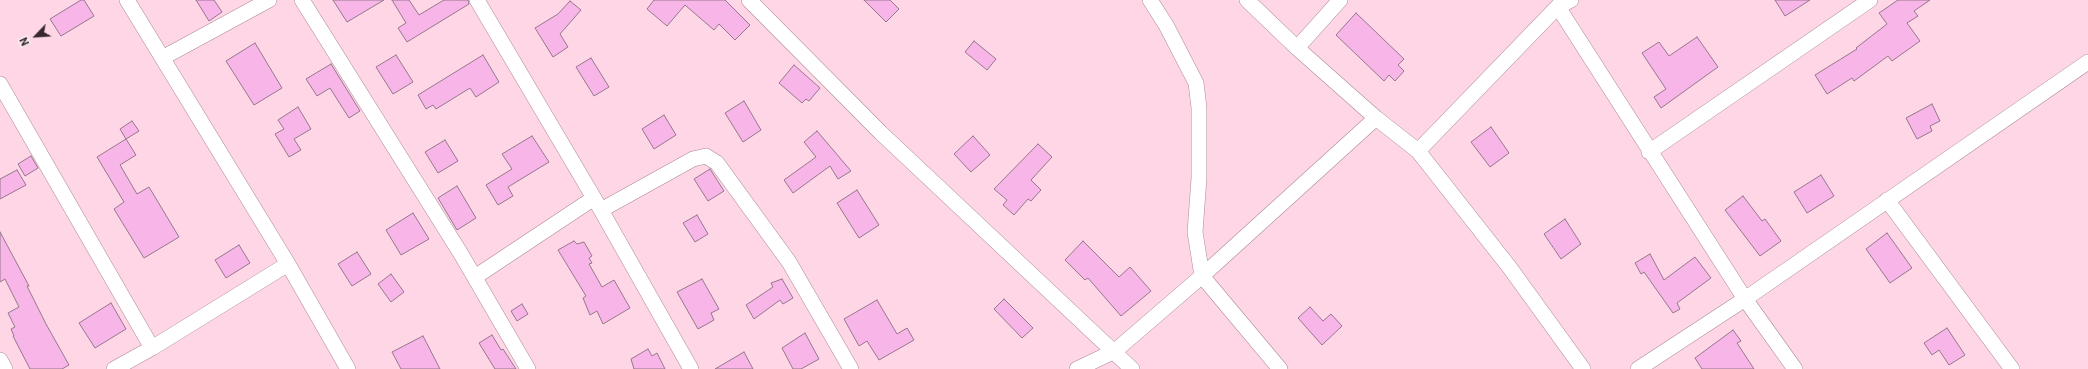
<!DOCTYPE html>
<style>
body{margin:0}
#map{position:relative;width:2088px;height:369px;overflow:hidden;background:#fed6e5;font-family:Roboto,sans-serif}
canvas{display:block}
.north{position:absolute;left:16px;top:16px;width:40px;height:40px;-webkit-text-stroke:3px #fcebf1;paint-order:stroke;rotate:245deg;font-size:11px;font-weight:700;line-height:16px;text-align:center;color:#36272d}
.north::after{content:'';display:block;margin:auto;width:14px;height:18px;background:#36272d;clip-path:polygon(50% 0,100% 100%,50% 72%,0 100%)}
</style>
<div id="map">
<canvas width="2088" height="369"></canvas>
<div class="north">N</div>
</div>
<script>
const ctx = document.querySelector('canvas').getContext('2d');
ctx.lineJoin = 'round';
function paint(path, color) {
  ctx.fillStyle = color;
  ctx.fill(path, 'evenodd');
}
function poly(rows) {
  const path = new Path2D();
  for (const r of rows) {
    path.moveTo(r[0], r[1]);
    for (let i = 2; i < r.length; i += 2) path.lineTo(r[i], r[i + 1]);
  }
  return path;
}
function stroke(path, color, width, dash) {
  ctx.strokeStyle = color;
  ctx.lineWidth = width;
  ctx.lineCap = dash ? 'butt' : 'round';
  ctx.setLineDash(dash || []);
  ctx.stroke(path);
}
const building = poly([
 [81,0,84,0,94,16,61,36,50,19,81,0],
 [196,0,214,0,222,12,209,21,196,0],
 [333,0,384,0,347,22,333,0],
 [392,0,409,0,419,15,444,0,468,0,469,4,407,42,398,28,406,23,392,0],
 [654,0,725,0,750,25,735,40,719,24,714,30,685,5,667,26,647,9,654,0],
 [864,0,890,0,899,9,886,22,864,0],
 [1775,0,1810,0,1785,16,1775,0],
 [1898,0,1930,0,1914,11,1918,16,1907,23,1920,41,1892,61,1888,56,1854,81,1852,78,1827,94,1815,75,1857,49,1856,48,1887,24,1879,13,1898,0],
 [570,1,581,10,560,34,568,47,553,57,535,28,558,14,570,1],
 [1356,13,1404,59,1398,65,1404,71,1395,81,1389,75,1384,81,1336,35,1356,13],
 [1697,37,1718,67,1661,108,1654,97,1666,89,1642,53,1659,42,1669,56,1697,37],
 [974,41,996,59,987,70,965,52,974,41],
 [255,43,282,88,254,105,226,61,255,43],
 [396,55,413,82,393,94,376,67,396,55],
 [483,55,499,82,476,97,470,88,436,109,433,105,426,109,418,95,483,55],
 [591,58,609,87,594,96,576,67,591,58],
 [331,64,360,111,349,118,330,88,317,96,306,79,331,64],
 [794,65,820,88,809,101,806,99,802,103,779,83,794,65],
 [744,101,761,130,743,142,725,113,744,101],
 [1932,104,1940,121,1930,126,1932,131,1917,139,1906,118,1932,104],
 [298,107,311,129,294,139,301,150,289,157,275,134,284,129,278,120,298,107],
 [664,115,676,135,654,149,642,129,664,115],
 [132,121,139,131,126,139,120,129,132,121],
 [1491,127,1509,153,1490,167,1471,142,1491,127],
 [817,131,851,171,838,179,830,166,793,193,784,180,816,157,804,142,817,131],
 [532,136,549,162,508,187,513,196,498,205,486,185,512,169,502,154,532,136],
 [973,136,990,155,971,172,954,154,973,136],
 [126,139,136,155,120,165,137,194,149,187,179,237,144,258,114,209,124,202,97,157,126,139],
 [445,140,458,161,438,173,425,152,445,140],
 [1038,144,1052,157,1031,180,1041,190,1031,201,1028,199,1014,215,1003,205,1007,200,994,189,1038,144],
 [31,156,38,168,25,176,18,164,31,156],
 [710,169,724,191,708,201,694,179,710,169],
 [17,170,26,185,0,199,0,179,17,170],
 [1821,175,1834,196,1807,213,1794,192,1821,175],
 [457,186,476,218,457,230,438,198,457,186],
 [857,190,879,225,859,238,837,203,857,190],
 [1743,196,1762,221,1765,219,1781,241,1760,256,1725,210,1743,196],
 [413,213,429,239,401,255,386,230,413,213],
 [697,215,708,234,695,242,683,223,697,215],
 [1565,219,1581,244,1561,259,1544,234,1565,219],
 [0,232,29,286,27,286,46,324,69,365,62,369,30,369,13,336,14,336,11,329,15,327,8,313,19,307,5,279,0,282,0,232],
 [1887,233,1912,268,1890,283,1866,249,1887,233],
 [574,241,577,244,584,242,592,256,589,258,592,263,589,264,602,287,614,280,630,308,603,324,597,311,590,315,583,298,586,296,558,250,574,241],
 [1083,241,1119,277,1130,267,1151,291,1121,316,1088,278,1085,280,1065,260,1083,241],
 [239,245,250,263,226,278,215,260,239,245],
 [357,252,371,274,352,286,338,264,357,252],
 [1650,254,1664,280,1695,257,1711,278,1677,303,1680,309,1673,313,1644,272,1641,274,1635,263,1650,254],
 [391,274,404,292,391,302,378,284,391,274],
 [702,279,719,309,711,313,714,320,698,329,677,292,702,279],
 [782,279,793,298,783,304,780,300,754,319,746,305,773,287,771,283,782,279],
 [1004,299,1033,328,1022,338,994,309,1004,299],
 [877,300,897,334,907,328,914,340,879,360,867,341,859,346,844,319,877,300],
 [111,303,126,329,95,348,79,323,111,303],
 [522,304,528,314,517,321,511,311,522,304],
 [1310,307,1323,321,1331,314,1342,326,1322,345,1298,318,1310,307],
 [1947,328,1965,355,1949,365,1939,350,1932,355,1924,343,1947,328],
 [1733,330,1741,341,1737,343,1754,369,1702,369,1695,358,1733,330],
 [805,333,819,359,801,369,793,369,782,348,805,333],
 [492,335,501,350,503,349,516,369,495,369,479,343,492,335],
 [423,336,440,369,401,369,392,352,423,336],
 [648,349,652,356,657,353,665,369,634,369,631,359,648,349],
 [744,352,753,369,715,369,744,352]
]);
paint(building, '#f8b6e8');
stroke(building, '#95778d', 1);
const minor = poly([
 [127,0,288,264,348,369],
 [302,0,461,254,528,369],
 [477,0,601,210,691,369],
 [749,0,881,133,1132,369],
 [1150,0,1166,25,1196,83,1199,108,1199,178,1195,232,1202,276,1280,369],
 [1247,0,1297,48,1376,118,1418,151,1510,268,1583,369],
 [1571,0,1558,7,1745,299,1795,369],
 [1297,48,1340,0],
 [164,57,269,0],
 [0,84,152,348],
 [1418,151,1564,0],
 [1649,152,1870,0],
 [1887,200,2012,369],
 [601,210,693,159,706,156,717,163,789,262,851,369],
 [475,277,594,198],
 [0,360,5,369],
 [114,369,152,348,288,264],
 [1077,369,1115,351,1202,276,1376,118],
 [1638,369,1745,299,2088,62]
]);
stroke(minor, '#ac8896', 16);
stroke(minor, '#fff', 15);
</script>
